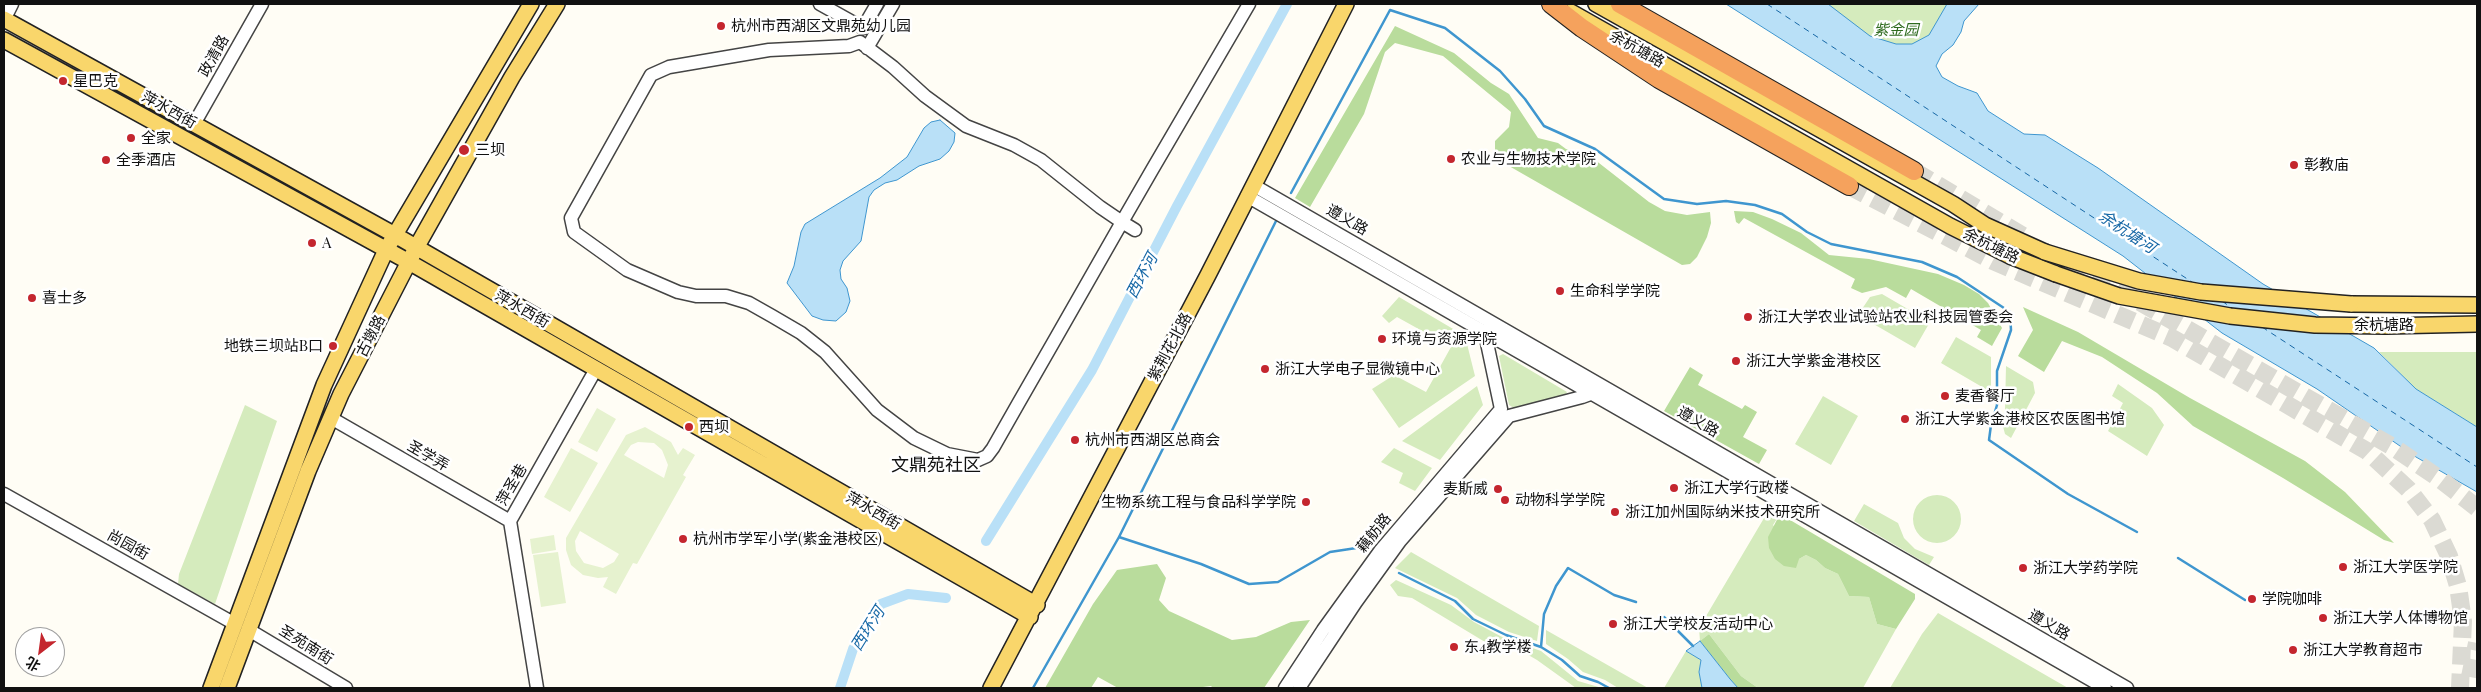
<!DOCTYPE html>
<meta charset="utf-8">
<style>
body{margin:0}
#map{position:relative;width:2481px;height:692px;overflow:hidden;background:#fffdf5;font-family:"Playfair Display","Noto Sans SC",serif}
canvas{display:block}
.frame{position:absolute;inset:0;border:5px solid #111;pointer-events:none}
.north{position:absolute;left:15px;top:627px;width:50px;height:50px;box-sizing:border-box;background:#fff;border:1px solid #a0a0a0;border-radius:50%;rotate:210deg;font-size:14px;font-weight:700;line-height:20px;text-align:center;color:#111}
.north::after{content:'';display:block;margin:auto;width:18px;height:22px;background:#c4262e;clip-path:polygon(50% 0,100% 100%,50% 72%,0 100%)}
</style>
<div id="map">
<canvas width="2481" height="692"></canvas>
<div class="frame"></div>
<div class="north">北</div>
</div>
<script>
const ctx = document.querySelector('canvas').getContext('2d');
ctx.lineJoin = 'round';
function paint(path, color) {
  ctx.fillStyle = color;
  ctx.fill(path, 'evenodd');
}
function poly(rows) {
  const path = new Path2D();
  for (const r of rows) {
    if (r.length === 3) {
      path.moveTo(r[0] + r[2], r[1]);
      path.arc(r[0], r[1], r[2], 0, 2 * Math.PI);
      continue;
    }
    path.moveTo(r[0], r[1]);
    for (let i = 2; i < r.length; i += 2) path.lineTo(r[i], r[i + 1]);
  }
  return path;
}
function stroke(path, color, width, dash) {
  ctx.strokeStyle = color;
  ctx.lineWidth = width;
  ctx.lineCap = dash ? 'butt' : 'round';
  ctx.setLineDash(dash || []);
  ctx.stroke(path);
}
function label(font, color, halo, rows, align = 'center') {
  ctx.font = font + ' "Playfair Display","Noto Sans SC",serif';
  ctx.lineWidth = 5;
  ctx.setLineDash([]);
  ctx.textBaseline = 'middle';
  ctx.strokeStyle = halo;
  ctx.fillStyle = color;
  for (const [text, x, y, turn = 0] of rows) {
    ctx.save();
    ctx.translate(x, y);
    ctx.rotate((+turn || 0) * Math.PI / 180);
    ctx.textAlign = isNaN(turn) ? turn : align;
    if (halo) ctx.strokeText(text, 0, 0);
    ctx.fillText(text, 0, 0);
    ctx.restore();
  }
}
paint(poly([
 [1805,4,1962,4,1930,42,1894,62],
 [1882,294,1930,322,1915,348,1858,315,1870,297],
 [1399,297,1465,336,1475,376,1399,428,1372,389,1394,375,1426,392,1451,347,1397,317,1389,323,1382,316],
 [1956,337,1991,357,1991,386,1989,391,1941,363],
 [2379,352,2477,352,2477,427,2416,389],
 [1503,354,1567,392,1564,397,1514,408,1509,405,1499,356],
 [2006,366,2033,382,2035,393,2011,438,2005,434,2001,419,2005,410],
 [2118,384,2152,408,2164,425,2147,456,2108,431,2123,403,2112,396],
 [1477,386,1483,405,1440,460,1402,441],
 [1823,396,1858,416,1831,465,1795,444],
 [245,405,277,421,215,604,178,584,179,574],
 [1394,448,1432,468,1415,491,1399,483,1403,473,1381,462],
 [1937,519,24],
 [1864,504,1898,523,1904,538,1915,549,1934,557,1929,565,1854,521],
 [1770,508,1780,514,1773,525,1799,559,1806,555,1816,560,1825,568,1838,574,1849,596,1869,597,1877,624,1896,629,1863,688,1758,688,1741,676,1709,634,1700,641,1699,628],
 [1411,552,1539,626,1537,641,1509,632,1476,615,1457,598,1395,568],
 [1396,580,1451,605,1474,622,1504,638,1541,651,1578,681,1602,688,1576,688,1537,660,1504,641,1495,648,1412,598,1398,596,1390,585],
 [1938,613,2068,688,1890,688,1922,634],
 [1546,630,1648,688,1618,688,1605,680,1583,672,1568,659,1546,644],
 [1686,651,1701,660,1699,672,1702,688,1664,688]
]), '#d5ebbd');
paint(poly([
 [1395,26,1454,53,1491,83,1509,94,1538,138,1558,143,1566,149,1590,156,1649,202,1665,211,1687,215,1710,212,1711,223,1707,237,1697,257,1690,264,1682,265,1495,158,1495,141,1509,127,1511,112,1443,56,1395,43,1385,52,1364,114,1310,207,1295,198],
 [1734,211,1753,212,1772,219,1801,233,1829,255,1869,259,1938,274,1964,285,1979,294,1988,303,2002,328,1992,346,1977,337,1981,330,1911,289,1906,298,1886,287,1862,293,1851,288,1855,279,1744,218,1739,224,1736,222],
 [2023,307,2078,332,2190,398,2305,461,2345,492,2394,543,2384,540,2283,478,2193,426,2157,393,2102,357,2062,341,2044,372,2018,356,2033,330],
 [1690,367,1703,375,1698,385,1742,409,1745,405,1757,412,1743,437,1767,450,1759,464,1664,411],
 [1780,514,1915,594,1915,599,1896,629,1877,624,1869,597,1849,596,1838,574,1825,568,1816,560,1806,555,1799,559,1796,568,1784,566,1775,559,1769,548,1768,537],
 [1157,564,1166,578,1159,600,1169,611,1232,640,1256,637,1291,622,1310,620,1264,688,1213,688,1211,686,1195,688,1118,688,1098,677,1091,688,1045,688,1093,604,1117,570],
 [1709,634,1741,676,1758,688,1738,688,1730,679,1700,641]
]), '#b9dc9c');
paint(poly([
 [597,408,616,419,597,452,578,442],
 [645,427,671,442,678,455,683,448,695,455,683,475,686,477,637,564,633,563,616,594,603,587,608,577,598,578,583,575,571,565,566,550,566,538,626,435],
 [638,442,654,443,662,450,668,465,664,478,624,455,631,445],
 [580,531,619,554,614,562,603,568,584,563,576,551,575,541],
 [571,448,598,463,570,512,544,497],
 [554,535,556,550,532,554,530,539],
 [558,552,566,603,541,607,533,555]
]), '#e6f2cf');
const water = poly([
 [1726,4,1828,4,1870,36,1896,44,1912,44,1929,35,1947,4,1979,4,1964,21,1961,32,1953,45,1942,54,1936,66,1942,77,1958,86,1977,93,1988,111,2024,134,2045,135,2098,168,2263,284,2374,348,2416,389,2477,427,2477,492,2416,457,2317,389,2222,333,2123,256,1726,4],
 [940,120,955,133,954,142,949,151,940,159,919,166,897,180,885,183,874,190,869,197,861,241,843,261,840,270,841,279,847,288,850,301,846,312,836,321,823,320,812,316,787,283,794,266,801,232,805,224,880,178,907,157,924,128,931,122,940,120],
 [1700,641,1730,679,1738,688,1702,688,1699,672,1701,660,1686,651,1700,641]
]);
paint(water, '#b9e0f7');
stroke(water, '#3f96cf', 1);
stroke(poly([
 [1291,193,1390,10,1445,28,1500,71,1525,99,1544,126,1595,149,1664,199,1697,204,1726,201,1755,205,1782,214,1807,232,1831,244,1922,262,1957,277,2010,312,2011,330,1997,371,1997,405,1991,425,1989,440,2068,494,2137,532],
 [1119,537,1201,564,1249,584,1278,582,1330,552,1363,547],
 [2178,558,2245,600],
 [1399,573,1455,601,1473,619,1506,635,1541,647,1562,660,1580,676,1598,682,1609,688],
 [1664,617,1693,646],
 [1541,647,1544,614,1556,586,1568,568,1614,595,1636,602],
 [1033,688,1119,537,1276,221]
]), '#3f96cf', 2.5);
stroke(poly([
 [986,541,1092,370,1177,206,1287,4],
 [840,688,853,649,881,604,908,594,946,598]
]), '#b9e0f7', 10);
stroke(poly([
 [1767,4,2195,284],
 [2222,301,2233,309],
 [2262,327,2477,467]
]), '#1768a6', 1, [6, 5]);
stroke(poly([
 [1914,171,2030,240],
 [1849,186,1993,261,2172,338,2367,451,2408,489,2432,520,2449,556,2458,586,2463,621,2460,688],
 [2070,262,2393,447,2440,479,2477,508],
 [2470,677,2477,643]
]), '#dbdad3', 18, [18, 9]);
const minor = poly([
 [820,4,863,28,877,4],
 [4,20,12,4],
 [867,48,893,4],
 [194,124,262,4],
 [1253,185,2127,688],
 [1247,196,2105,688],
 [1135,230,1122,222,1100,207,1041,160,1014,145,966,126,925,96,893,67,860,42,849,46,769,50,669,67,651,75,571,218,574,232,627,270,678,292,696,296,726,296,749,303,772,316,801,333,825,352,877,410,914,438,947,454,978,460,987,456,993,448,1018,404,1057,336,1122,222,1152,170,1249,4],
 [331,418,510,521],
 [4,494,235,624],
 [249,630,346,688],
 [537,688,510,521,596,369],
 [1285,688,1323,630,1380,551,1501,409,1487,343,1487,333,1490,327],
 [1299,688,1356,602,1400,541,1509,416,1582,397,1593,393,1596,388]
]);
const major = poly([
 [1596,4,1953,204,1985,225,2045,252],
 [1571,12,1950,226,2010,256,2056,274],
 [4,19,395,235,1037,605],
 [4,40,409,262,1030,617],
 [2351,304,2477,305],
 [2386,326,2477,324],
 [211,688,324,385,386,250,531,4],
 [227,688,308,471,341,394,416,248,512,77,557,4],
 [991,688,1208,275,1346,4]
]);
const highway = poly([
 [1551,4,1582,28,1659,79,1849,186],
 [1620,4,1914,171]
]);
stroke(minor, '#444', 15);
stroke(major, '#222', 18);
stroke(highway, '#222', 20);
stroke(minor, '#fff', 12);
stroke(major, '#f9d66b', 15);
stroke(highway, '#f5a25d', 18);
const majorBridge = poly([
 [2045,252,2139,281,2201,292,2351,304],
 [2056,274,2119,296,2230,316,2315,325,2386,326]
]);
stroke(majorBridge, '#222', 18, []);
stroke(majorBridge, '#f9d66b', 15);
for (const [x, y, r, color] of [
 [721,26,5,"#c4262e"],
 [63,81,5,"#c4262e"],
 [131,138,5,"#c4262e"],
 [464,150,6,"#c4262e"],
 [1451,159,5,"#c4262e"],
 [106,160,5,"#c4262e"],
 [2294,165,5,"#c4262e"],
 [312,243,5,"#c4262e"],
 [1560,291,5,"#c4262e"],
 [32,298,5,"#c4262e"],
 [1748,317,5,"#c4262e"],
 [1382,339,5,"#c4262e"],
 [333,346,5,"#c4262e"],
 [1736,361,5,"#c4262e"],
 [1265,369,5,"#c4262e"],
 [1945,396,5,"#c4262e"],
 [1905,419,5,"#c4262e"],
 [689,427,5,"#c4262e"],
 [1075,440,5,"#c4262e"],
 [1674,488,5,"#c4262e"],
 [1498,489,5,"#c4262e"],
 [1505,500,5,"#c4262e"],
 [1306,502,5,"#c4262e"],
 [1615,512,5,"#c4262e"],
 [683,539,5,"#c4262e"],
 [2343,567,5,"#c4262e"],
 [2023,568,5,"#c4262e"],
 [2252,599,5,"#c4262e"],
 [2323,618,5,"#c4262e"],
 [1613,624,5,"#c4262e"],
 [1454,647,5,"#c4262e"],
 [2293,650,5,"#c4262e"]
]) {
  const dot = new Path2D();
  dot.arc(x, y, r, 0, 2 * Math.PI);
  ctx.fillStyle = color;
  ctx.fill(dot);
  stroke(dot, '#fff', 2);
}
label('15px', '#111', '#fff', [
 ["杭州市西湖区文鼎苑幼儿园",731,26],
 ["星巴克",73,81],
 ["全家",141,138],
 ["三坝",475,150],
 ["农业与生物技术学院",1461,159],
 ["全季酒店",116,160],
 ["彰教庙",2304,165],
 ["A",322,243],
 ["生命科学学院",1570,291],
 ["喜士多",42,298],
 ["浙江大学农业试验站农业科技园管委会",1758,317],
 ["环境与资源学院",1392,339],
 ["地铁三坝站B口",323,346,"right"],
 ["浙江大学紫金港校区",1746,361],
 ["浙江大学电子显微镜中心",1275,369],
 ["麦香餐厅",1955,396],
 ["浙江大学紫金港校区农医图书馆",1915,419],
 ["西坝",699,427],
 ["杭州市西湖区总商会",1085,440],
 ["浙江大学行政楼",1684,488],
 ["麦斯威",1488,489,"right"],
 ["动物科学学院",1515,500],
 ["生物系统工程与食品科学学院",1296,502,"right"],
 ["浙江加州国际纳米技术研究所",1625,512],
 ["杭州市学军小学(紫金港校区)",693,539],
 ["浙江大学医学院",2353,567],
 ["浙江大学药学院",2033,568],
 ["学院咖啡",2262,599],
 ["浙江大学人体博物馆",2333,618],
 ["浙江大学校友活动中心",1623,624],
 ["东4教学楼",1464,647],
 ["浙江大学教育超市",2303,650]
], 'left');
label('italic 15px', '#2f6b1f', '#fff', [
 ["紫金园",1896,30]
]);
label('15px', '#111', '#fff', [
 ["余杭塘路",1637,49,29],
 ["政清路",214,56,-61],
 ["萍水西街",169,110,29],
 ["遵义路",1347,220,30],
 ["余杭塘路",1991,246,26],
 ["萍水西街",522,309,30],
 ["余杭塘路",2384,325],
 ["古墩路",371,336,-63],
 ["紫荆花北路",1170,347,-62],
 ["遵义路",1698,422,30],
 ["圣学弄",428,456,30],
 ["萍圣巷",512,485,-60],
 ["萍水西街",873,511,30],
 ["藕舫路",1374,533,-51],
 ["尚园街",128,545,29],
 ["遵义路",2049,625,30],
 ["圣苑南街",306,645,32]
]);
label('italic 16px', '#1768a6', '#fff', [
 ["余杭塘河",2127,232,33],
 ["西环河",1142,276,-62],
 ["西环河",868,629,-58]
]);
label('18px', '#111', '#fff', [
 ["文鼎苑社区",936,465]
]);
</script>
